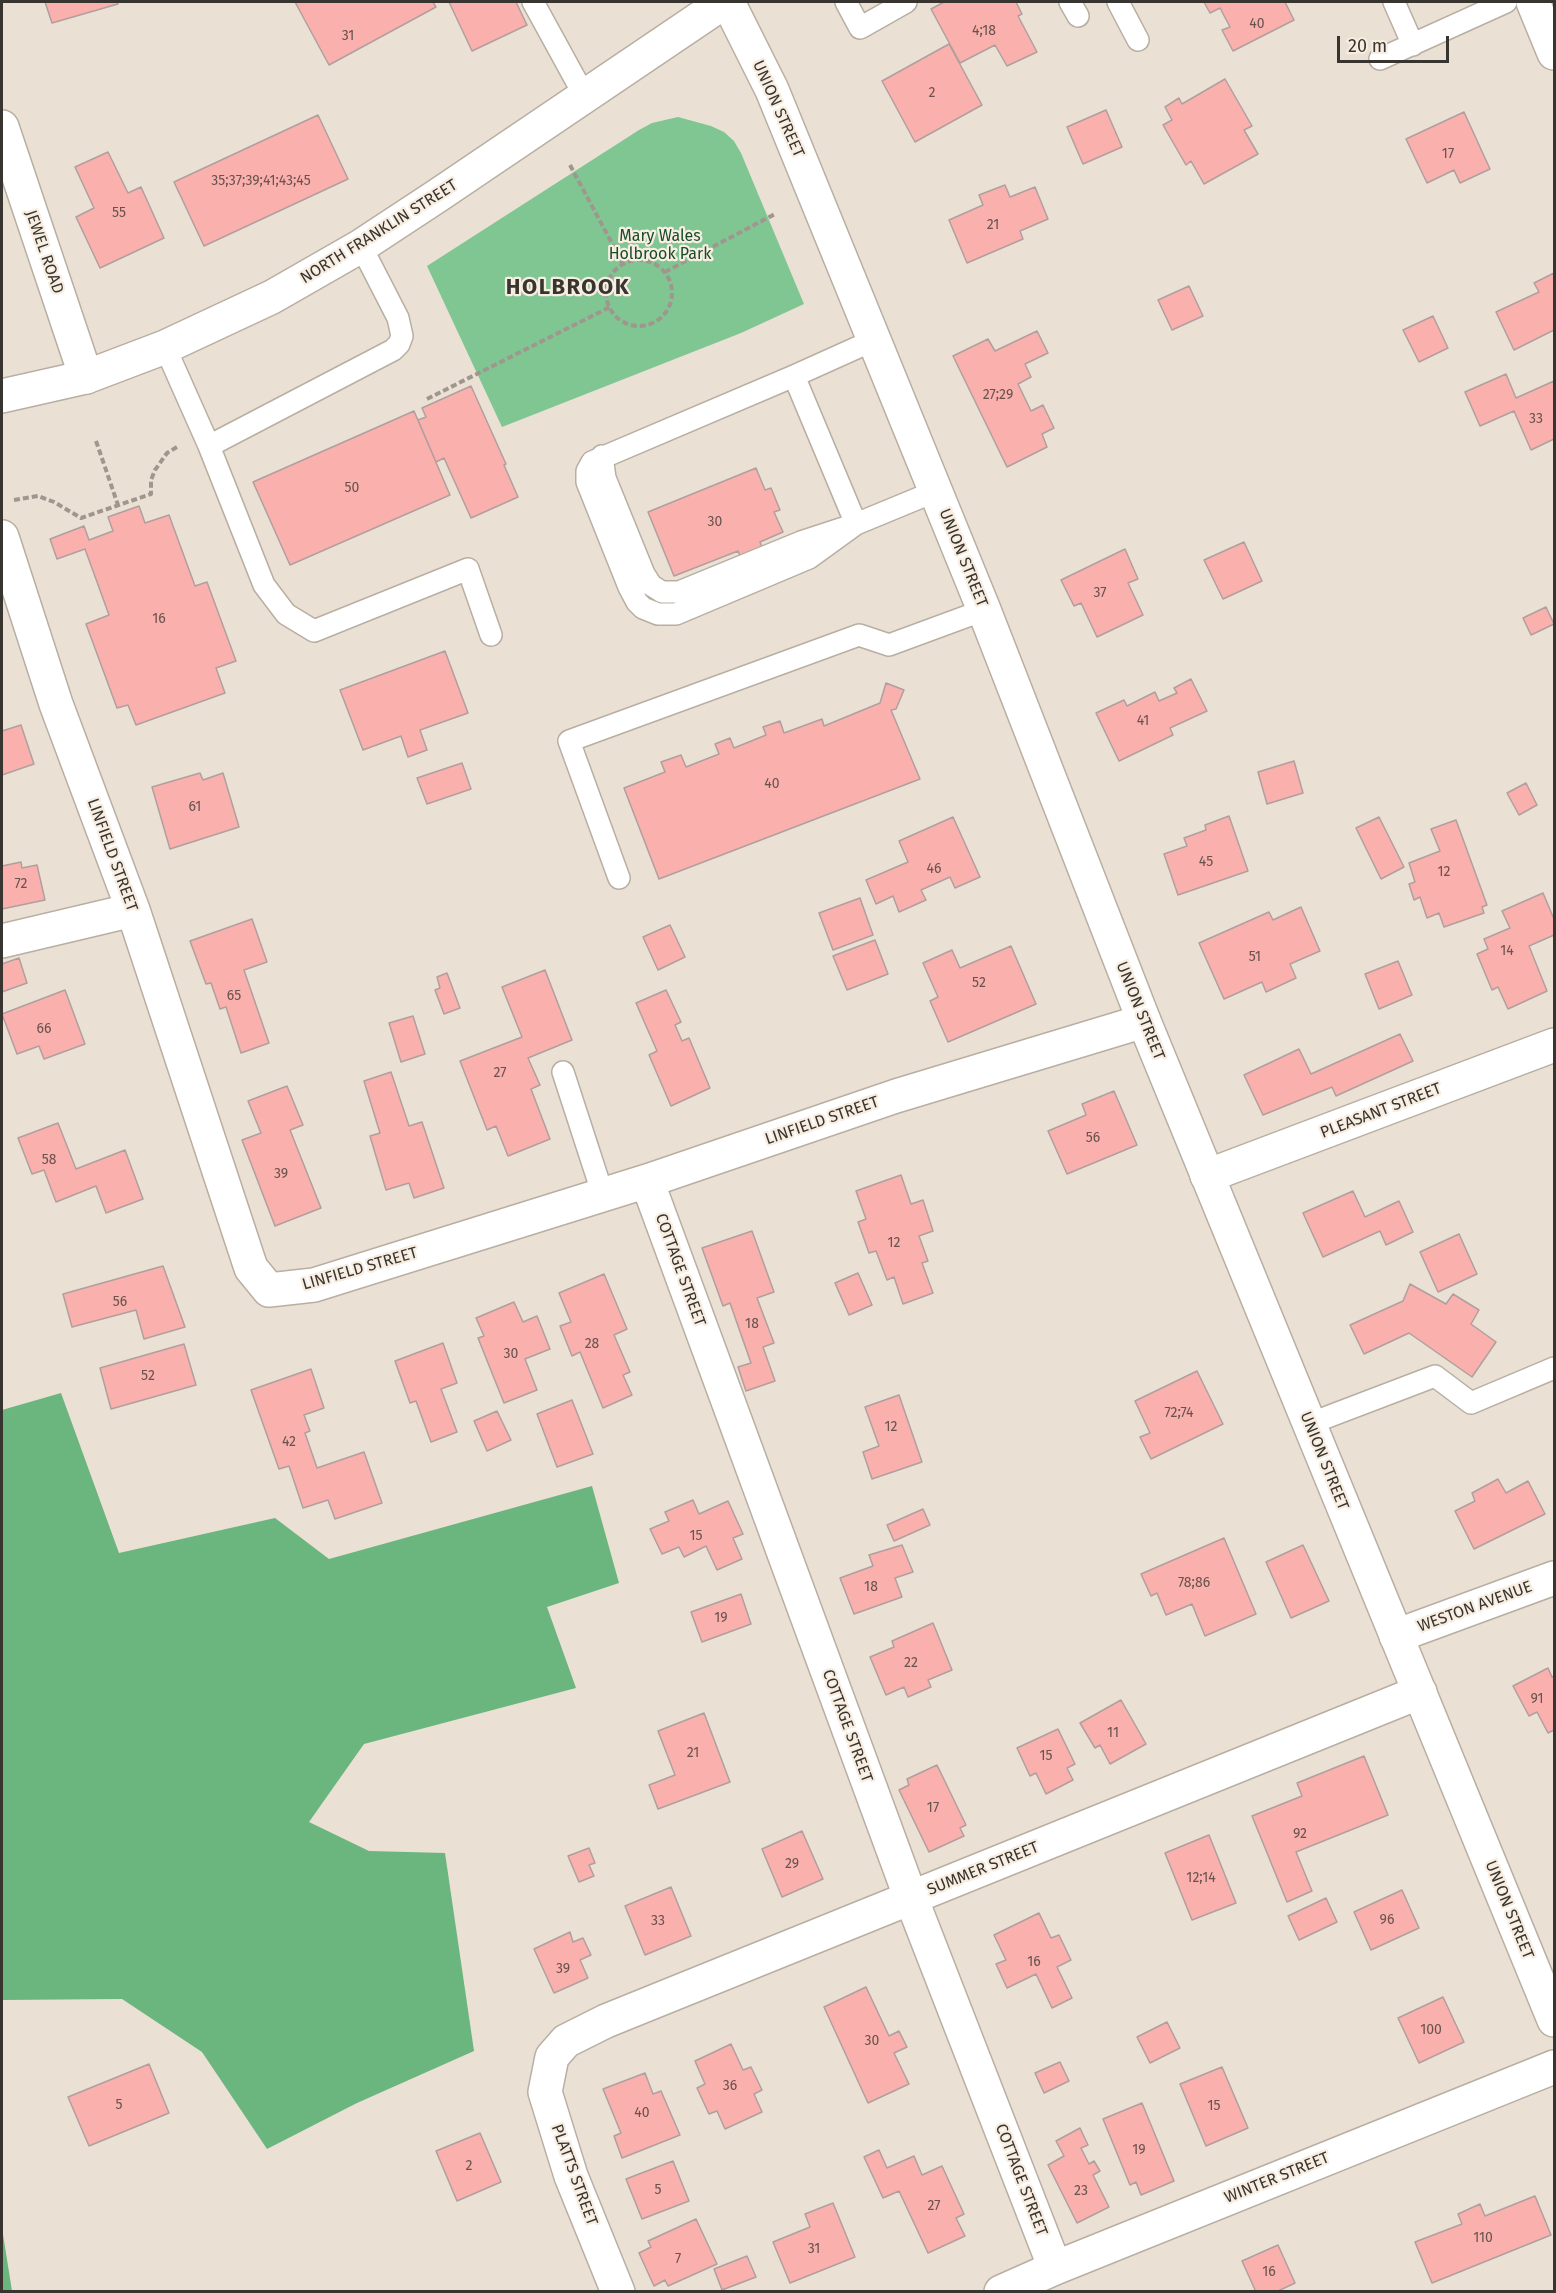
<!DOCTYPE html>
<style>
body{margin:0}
#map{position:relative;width:1556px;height:2293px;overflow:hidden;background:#ebe0d4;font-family:"Fira Sans",sans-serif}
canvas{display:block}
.frame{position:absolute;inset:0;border:3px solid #38342f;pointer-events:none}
.scale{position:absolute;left:1337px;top:36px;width:112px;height:27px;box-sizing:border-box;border:3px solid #38342f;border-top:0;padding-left:8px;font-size:18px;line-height:21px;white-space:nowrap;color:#38342f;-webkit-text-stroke:4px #f8ede1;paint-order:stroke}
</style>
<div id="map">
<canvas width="1556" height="2293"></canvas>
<div class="frame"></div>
<div class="scale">20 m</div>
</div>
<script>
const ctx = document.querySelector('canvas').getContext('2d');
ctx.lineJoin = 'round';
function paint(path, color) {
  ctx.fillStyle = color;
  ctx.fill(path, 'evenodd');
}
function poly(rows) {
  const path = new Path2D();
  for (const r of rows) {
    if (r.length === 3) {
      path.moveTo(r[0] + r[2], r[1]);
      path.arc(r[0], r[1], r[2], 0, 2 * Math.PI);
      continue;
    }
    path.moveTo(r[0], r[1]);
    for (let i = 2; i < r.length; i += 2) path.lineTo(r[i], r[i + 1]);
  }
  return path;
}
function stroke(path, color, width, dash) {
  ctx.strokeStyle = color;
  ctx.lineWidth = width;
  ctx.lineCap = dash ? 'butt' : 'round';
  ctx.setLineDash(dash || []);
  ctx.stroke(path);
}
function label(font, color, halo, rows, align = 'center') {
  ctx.font = font + ' "Fira Sans",sans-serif';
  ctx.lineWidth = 4.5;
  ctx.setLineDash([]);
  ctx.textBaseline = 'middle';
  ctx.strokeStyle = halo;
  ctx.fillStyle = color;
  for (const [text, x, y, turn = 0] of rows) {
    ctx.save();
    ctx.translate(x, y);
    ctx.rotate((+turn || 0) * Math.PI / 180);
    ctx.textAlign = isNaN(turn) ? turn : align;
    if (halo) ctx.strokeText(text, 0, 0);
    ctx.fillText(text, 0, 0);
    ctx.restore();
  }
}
paint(poly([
 [678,117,711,126,724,132,734,141,741,153,804,304,741,333,502,427,427,266,639,130,652,123]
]), '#80c692');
paint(poly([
 [61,1393,119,1553,275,1518,329,1559,592,1486,619,1583,547,1607,576,1688,364,1744,309,1822,369,1851,445,1853,474,2051,357,2103,267,2149,202,2052,122,1999,2,2000,2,1410],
 [2,2228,12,2291,2,2291]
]), '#6bb57e');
const building = poly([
 [45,2,117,2,118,4,52,23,45,2],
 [295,2,433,2,436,7,329,65,295,2],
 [449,2,516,2,527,25,472,51,449,2],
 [944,2,1016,2,1022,14,1018,16,1037,52,1007,66,995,45,960,63,931,9,944,2],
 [1204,2,1285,2,1294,20,1233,51,1222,30,1230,27,1220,8,1210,13,1204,2],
 [949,44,982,105,915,142,882,81,949,44],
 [1225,79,1252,126,1244,130,1258,154,1204,184,1191,161,1186,165,1163,125,1172,120,1165,107,1179,98,1182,104,1225,79],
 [1106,110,1122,147,1083,164,1067,127,1106,110],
 [1464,112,1490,169,1460,183,1454,170,1427,183,1406,139,1464,112],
 [318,115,348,179,204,246,174,182,318,115],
 [108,152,128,193,141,187,164,238,100,268,76,217,94,208,75,167,108,152],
 [1005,185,1010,197,1035,187,1048,219,1020,231,1023,239,967,263,949,220,983,205,979,195,1005,185],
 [1554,273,1554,330,1514,350,1496,312,1539,292,1534,283,1554,273],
 [1189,286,1203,316,1172,330,1158,300,1189,286],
 [1433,316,1448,348,1419,362,1403,330,1433,316],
 [1037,331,1048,353,1025,364,1031,377,1018,384,1031,411,1043,405,1054,428,1042,434,1047,447,1007,467,953,356,988,339,995,351,1037,331],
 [1506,374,1516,398,1554,381,1554,439,1531,450,1514,411,1480,426,1465,392,1506,374],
 [471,386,506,464,504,465,518,497,471,518,444,458,436,462,418,420,426,417,422,408,471,386],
 [414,411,450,495,290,565,253,482,414,411],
 [756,468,765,490,771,488,780,510,774,512,783,532,760,542,762,547,740,556,738,551,674,576,648,512,756,468],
 [139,506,145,523,169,515,195,586,207,582,236,661,216,668,225,693,136,725,128,705,117,708,86,624,109,615,85,549,57,559,50,539,84,526,89,540,113,531,108,517,139,506],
 [1244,542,1262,581,1223,599,1204,560,1244,542],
 [1125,549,1138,579,1128,583,1143,615,1097,637,1081,603,1074,606,1061,580,1125,549],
 [1546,607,1554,624,1531,635,1523,618,1546,607],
 [445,651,468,713,420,730,427,750,408,757,401,736,363,750,340,690,445,651],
 [1191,679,1207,711,1170,728,1173,735,1119,761,1096,713,1124,700,1127,706,1155,692,1159,701,1177,693,1174,688,1191,679],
 [886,683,904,690,896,709,891,710,920,779,659,879,624,788,665,772,661,762,681,755,686,767,719,754,715,744,730,738,734,748,766,735,763,727,780,721,784,733,822,719,824,726,880,703,886,683],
 [21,725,34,764,2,775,2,731,21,725],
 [1294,761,1303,793,1267,804,1258,772,1294,761],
 [462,763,471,789,427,804,417,778,462,763],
 [200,773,203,780,223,773,239,827,170,849,152,787,200,773],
 [1526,783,1537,805,1519,815,1507,793,1526,783],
 [1229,816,1248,871,1178,895,1164,854,1187,846,1184,838,1206,830,1205,825,1229,816],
 [953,817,980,877,955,888,950,877,921,890,926,900,899,912,893,896,876,904,866,880,908,862,899,841,953,817],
 [1379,817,1404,867,1381,879,1356,828,1379,817],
 [1456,820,1487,905,1482,907,1484,913,1444,927,1439,913,1427,918,1420,897,1414,900,1409,884,1415,882,1409,863,1440,851,1431,829,1456,820],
 [21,862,22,868,37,865,45,900,2,909,2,866,21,862],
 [1543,893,1554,919,1554,935,1529,946,1547,991,1508,1009,1498,987,1492,990,1477,954,1488,949,1484,939,1510,928,1502,911,1543,893],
 [860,898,873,935,833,950,819,913,860,898],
 [1301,907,1320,951,1290,964,1296,978,1266,992,1262,982,1224,999,1199,943,1269,912,1273,920,1301,907],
 [252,919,267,962,244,970,269,1043,241,1053,226,1007,220,1009,211,983,206,984,190,941,252,919],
 [670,925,685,957,658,970,643,937,670,925],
 [875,940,888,974,847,990,833,956,875,940],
 [1011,946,1036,1004,948,1042,930,1001,938,997,923,963,952,950,960,968,1011,946],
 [19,958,27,983,2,992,2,964,19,958],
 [1398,961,1412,995,1379,1009,1365,974,1398,961],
 [545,970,572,1040,528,1058,540,1085,531,1089,550,1139,508,1156,496,1126,487,1130,460,1061,522,1037,502,987,545,970],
 [447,973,460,1008,444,1014,435,990,440,988,437,977,447,973],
 [65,990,85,1044,44,1059,39,1046,17,1054,2,1014,65,990],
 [666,990,681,1022,675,1025,682,1041,689,1038,710,1088,671,1106,649,1055,657,1051,636,1003,666,990],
 [413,1016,425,1054,401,1062,389,1023,413,1016],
 [1400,1034,1413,1061,1336,1096,1332,1087,1263,1115,1244,1075,1299,1049,1311,1074,1400,1034],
 [391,1072,409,1126,422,1122,444,1188,414,1198,409,1183,386,1190,370,1136,380,1133,364,1081,391,1072],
 [287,1086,303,1125,290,1130,321,1208,275,1226,242,1140,261,1133,248,1101,287,1086],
 [1114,1091,1137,1145,1067,1174,1048,1131,1086,1115,1082,1104,1114,1091],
 [58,1123,76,1169,125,1150,143,1199,106,1213,96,1186,56,1202,44,1170,32,1174,18,1138,58,1123],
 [901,1175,911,1204,923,1200,933,1231,919,1236,928,1261,922,1263,933,1293,903,1304,894,1277,887,1280,876,1251,869,1253,858,1222,866,1219,856,1191,901,1175],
 [1353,1191,1365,1217,1399,1201,1413,1232,1386,1245,1380,1231,1323,1257,1303,1213,1353,1191],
 [752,1231,774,1292,757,1298,774,1343,763,1347,775,1381,746,1391,738,1367,751,1363,730,1303,723,1306,702,1248,752,1231],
 [1459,1234,1477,1274,1438,1292,1420,1252,1459,1234],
 [163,1266,185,1327,144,1339,136,1310,72,1327,63,1294,163,1266],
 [858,1273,872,1305,849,1315,835,1283,858,1273],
 [604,1274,627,1329,614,1335,630,1372,623,1375,632,1395,603,1408,580,1352,572,1356,560,1326,571,1322,559,1293,604,1274],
 [1410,1284,1446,1304,1453,1294,1479,1310,1471,1324,1496,1342,1472,1377,1409,1333,1364,1354,1350,1325,1403,1301,1410,1284],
 [514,1302,523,1322,537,1316,550,1349,525,1359,537,1390,504,1403,478,1338,484,1336,476,1318,514,1302],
 [443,1343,457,1383,441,1389,457,1432,431,1442,416,1401,410,1403,395,1361,443,1343],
 [184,1344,196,1385,111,1409,100,1368,184,1344],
 [311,1369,324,1408,304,1415,310,1431,305,1433,317,1468,364,1452,382,1503,335,1519,328,1500,303,1508,289,1466,279,1469,251,1390,311,1369],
 [1197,1371,1223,1424,1151,1459,1140,1437,1150,1433,1135,1401,1197,1371],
 [899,1395,922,1462,872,1479,863,1452,879,1446,865,1407,899,1395],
 [572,1400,593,1454,557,1467,537,1414,572,1400],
 [497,1411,511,1440,487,1451,474,1421,497,1411],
 [1498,1479,1506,1493,1528,1481,1545,1514,1474,1549,1455,1511,1475,1501,1472,1493,1498,1479],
 [693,1500,699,1514,728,1501,743,1534,733,1538,742,1559,717,1570,706,1546,684,1557,679,1547,662,1554,650,1529,669,1521,665,1512,693,1500],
 [923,1509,930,1525,894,1541,887,1525,923,1509],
 [1224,1538,1256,1614,1205,1636,1192,1604,1166,1615,1157,1593,1151,1596,1141,1574,1224,1538],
 [902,1545,913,1572,895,1578,902,1597,854,1614,840,1578,873,1566,869,1555,902,1545],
 [1303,1545,1329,1601,1291,1618,1266,1562,1303,1545],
 [741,1594,751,1624,702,1642,691,1612,741,1594],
 [933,1623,952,1670,928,1680,931,1687,908,1697,904,1687,886,1695,870,1657,894,1647,892,1641,933,1623],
 [1548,1668,1552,1677,1554,1676,1554,1730,1548,1733,1537,1712,1529,1716,1513,1686,1548,1668],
 [1121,1700,1146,1744,1110,1764,1100,1745,1095,1748,1080,1723,1121,1700],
 [704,1713,730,1782,658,1809,649,1785,675,1775,658,1731,704,1713],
 [1058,1729,1075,1764,1067,1768,1073,1780,1046,1794,1036,1773,1030,1776,1017,1748,1058,1729],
 [1364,1756,1388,1815,1296,1852,1312,1891,1287,1902,1252,1816,1302,1796,1297,1783,1364,1756],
 [937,1765,966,1825,960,1828,964,1836,929,1852,899,1790,909,1785,907,1779,937,1765],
 [802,1831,823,1879,782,1897,762,1849,802,1831],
 [1209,1835,1236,1903,1192,1920,1165,1853,1209,1835],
 [589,1848,595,1863,589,1865,594,1876,579,1882,568,1856,589,1848],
 [671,1887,691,1936,645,1955,625,1906,671,1887],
 [1402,1890,1419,1928,1371,1950,1354,1912,1402,1890],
 [1326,1898,1337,1922,1299,1940,1288,1916,1326,1898],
 [1039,1913,1051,1938,1059,1935,1071,1960,1057,1967,1072,1998,1052,2008,1036,1974,1007,1988,996,1964,1006,1960,994,1935,1039,1913],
 [570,1932,573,1942,583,1938,591,1955,580,1960,588,1978,554,1993,534,1949,570,1932],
 [866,1987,889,2036,899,2031,907,2047,894,2053,909,2084,868,2103,824,2007,866,1987],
 [1443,1997,1464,2042,1419,2063,1398,2018,1443,1997],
 [1167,2022,1180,2048,1150,2063,1137,2037,1167,2022],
 [731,2044,743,2070,751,2067,762,2090,754,2094,762,2112,725,2129,717,2111,709,2114,697,2088,705,2084,695,2061,731,2044],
 [1060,2062,1069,2081,1044,2093,1035,2073,1060,2062],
 [149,2064,169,2113,89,2146,68,2097,149,2064],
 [1222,2067,1248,2128,1206,2146,1180,2084,1222,2067],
 [645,2073,653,2094,661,2091,680,2135,622,2158,614,2136,621,2133,603,2089,645,2073],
 [1142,2103,1174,2181,1141,2195,1136,2182,1130,2185,1103,2119,1142,2103],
 [1080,2128,1088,2145,1081,2148,1089,2164,1094,2161,1100,2171,1093,2175,1109,2207,1077,2223,1048,2165,1064,2156,1056,2141,1080,2128],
 [480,2133,501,2182,457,2201,436,2151,480,2133],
 [879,2150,887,2168,914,2156,922,2175,942,2166,964,2214,956,2218,965,2236,928,2253,899,2191,883,2198,864,2157,879,2150],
 [673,2161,689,2201,642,2219,626,2179,673,2161],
 [1535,2196,1551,2235,1432,2283,1415,2242,1462,2224,1458,2214,1480,2204,1485,2216,1535,2196],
 [833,2203,855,2257,790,2283,773,2242,810,2227,805,2214,833,2203],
 [696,2219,717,2264,668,2286,665,2280,654,2286,639,2253,651,2247,648,2241,696,2219],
 [1278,2245,1295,2283,1276,2292,1256,2292,1242,2261,1278,2245],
 [747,2256,756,2277,722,2290,714,2269,747,2256]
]);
paint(building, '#fab0ac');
stroke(building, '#b09f9e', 1.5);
const lane = poly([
 [533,2,584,95],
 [846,2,860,28,906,2],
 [1070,2,1078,16],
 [1118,2,1138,40],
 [1394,2,1413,45],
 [1380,59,1506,2],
 [874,340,794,376,592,462,587,471,587,482,629,587,637,602,643,608,658,614,676,614,809,558,856,524,936,491],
 [165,347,209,446,264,585,286,614,314,631,468,569,491,635],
 [209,446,393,350,399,344,402,336,398,318,361,246],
 [602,456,605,478,644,574,651,585,662,592,679,592,801,542,856,524,794,376],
 [619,878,569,741,859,635,889,645,984,610],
 [563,1072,603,1195],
 [1309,1424,1435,1376,1471,1403,1554,1368]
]);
const street = poly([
 [1533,2,1554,53],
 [2,127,86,377],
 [2,537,56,704,133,910,251,1268,269,1290,314,1285,647,1181,896,1096,1144,1021],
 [2,941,133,910],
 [1207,1176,1554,1045],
 [647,1181,906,1885,1055,2268],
 [1396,1636,1554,1578],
 [618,2292,571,2176,545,2092,552,2057,566,2041,606,2021,1420,1692],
 [1001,2292,1055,2268,1554,2067]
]);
const secondary = poly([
 [728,2,772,90,874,340,984,610,1144,1021,1554,2020],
 [2,396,86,377,165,347,272,297,361,246,437,196,724,2]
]);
stroke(lane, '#b8aea2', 24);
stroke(street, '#b8aea2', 36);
stroke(secondary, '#b8aea2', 36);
stroke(poly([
 [570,165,623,264],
 [639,293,33],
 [665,272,775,214],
 [427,399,610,307],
 [96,441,118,505],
 [14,500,38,496,54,502,81,518,151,494,151,480,155,470,167,453,177,447]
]), '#9f978e', 4, [6, 3]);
stroke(lane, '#fff', 21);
stroke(street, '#fff', 33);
stroke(secondary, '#fff', 33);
label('14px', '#68534e', null, [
 ["40",1257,24],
 ["4;18",984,31],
 ["31",348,36],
 ["2",932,93],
 ["17",1448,154],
 ["35;37;39;41;43;45",261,181],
 ["55",119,213],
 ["21",993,225],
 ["27;29",998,395],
 ["33",1536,419],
 ["50",352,488],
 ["30",715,522],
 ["37",1100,593],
 ["16",159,619],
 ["41",1143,721],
 ["40",772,784],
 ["61",195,807],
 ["45",1206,862],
 ["46",934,869],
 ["12",1444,872],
 ["72",21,884],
 ["14",1507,951],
 ["51",1255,957],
 ["52",979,983],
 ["65",234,996],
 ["66",44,1029],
 ["27",500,1073],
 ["56",1093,1138],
 ["58",49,1160],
 ["39",281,1174],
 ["12",894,1243],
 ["56",120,1302],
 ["18",752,1324],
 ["28",592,1344],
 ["30",511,1354],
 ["52",148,1376],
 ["72;74",1179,1413],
 ["12",891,1427],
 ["42",289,1442],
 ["15",696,1536],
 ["78;86",1194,1583],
 ["18",871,1587],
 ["19",721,1618],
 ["22",911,1663],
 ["91",1537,1699],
 ["11",1113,1733],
 ["21",693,1753],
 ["15",1046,1756],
 ["17",933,1808],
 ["92",1300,1834],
 ["29",792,1864],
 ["12;14",1201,1878],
 ["96",1387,1920],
 ["33",658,1921],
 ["16",1034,1962],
 ["39",563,1969],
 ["100",1431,2030],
 ["30",872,2041],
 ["36",730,2086],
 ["5",119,2105],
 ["15",1214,2106],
 ["40",642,2113],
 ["19",1139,2150],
 ["2",469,2166],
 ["5",658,2190],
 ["23",1081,2191],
 ["27",934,2206],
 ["110",1483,2238],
 ["31",814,2249],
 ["7",678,2259],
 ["16",1269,2272]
]);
label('16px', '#38342f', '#f8ede1', [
 ["UNION STREET",778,109,66],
 ["NORTH FRANKLIN STREET",379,232,-32],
 ["JEWEL ROAD",44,252,71],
 ["UNION STREET",963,558,68],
 ["LINFIELD STREET",112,855,70],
 ["UNION STREET",1140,1011,68],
 ["PLEASANT STREET",1381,1111,-21],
 ["LINFIELD STREET",822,1121,-19],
 ["LINFIELD STREET",360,1269,-16],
 ["COTTAGE STREET",680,1270,70],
 ["UNION STREET",1324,1461,68],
 ["WESTON AVENUE",1475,1607,-20],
 ["COTTAGE STREET",847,1726,70],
 ["SUMMER STREET",983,1869,-22],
 ["UNION STREET",1509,1910,68],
 ["PLATTS STREET",574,2175,70],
 ["WINTER STREET",1277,2178,-22],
 ["COTTAGE STREET",1021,2180,69]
]);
label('16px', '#164d29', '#f8ede1', [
 ["Mary Wales",660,237],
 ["Holbrook Park",660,255]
]);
ctx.letterSpacing = '1.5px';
label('bold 22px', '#38342f', '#f8ede1', [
 ["HOLBROOK",568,288]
]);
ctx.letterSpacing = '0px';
</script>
